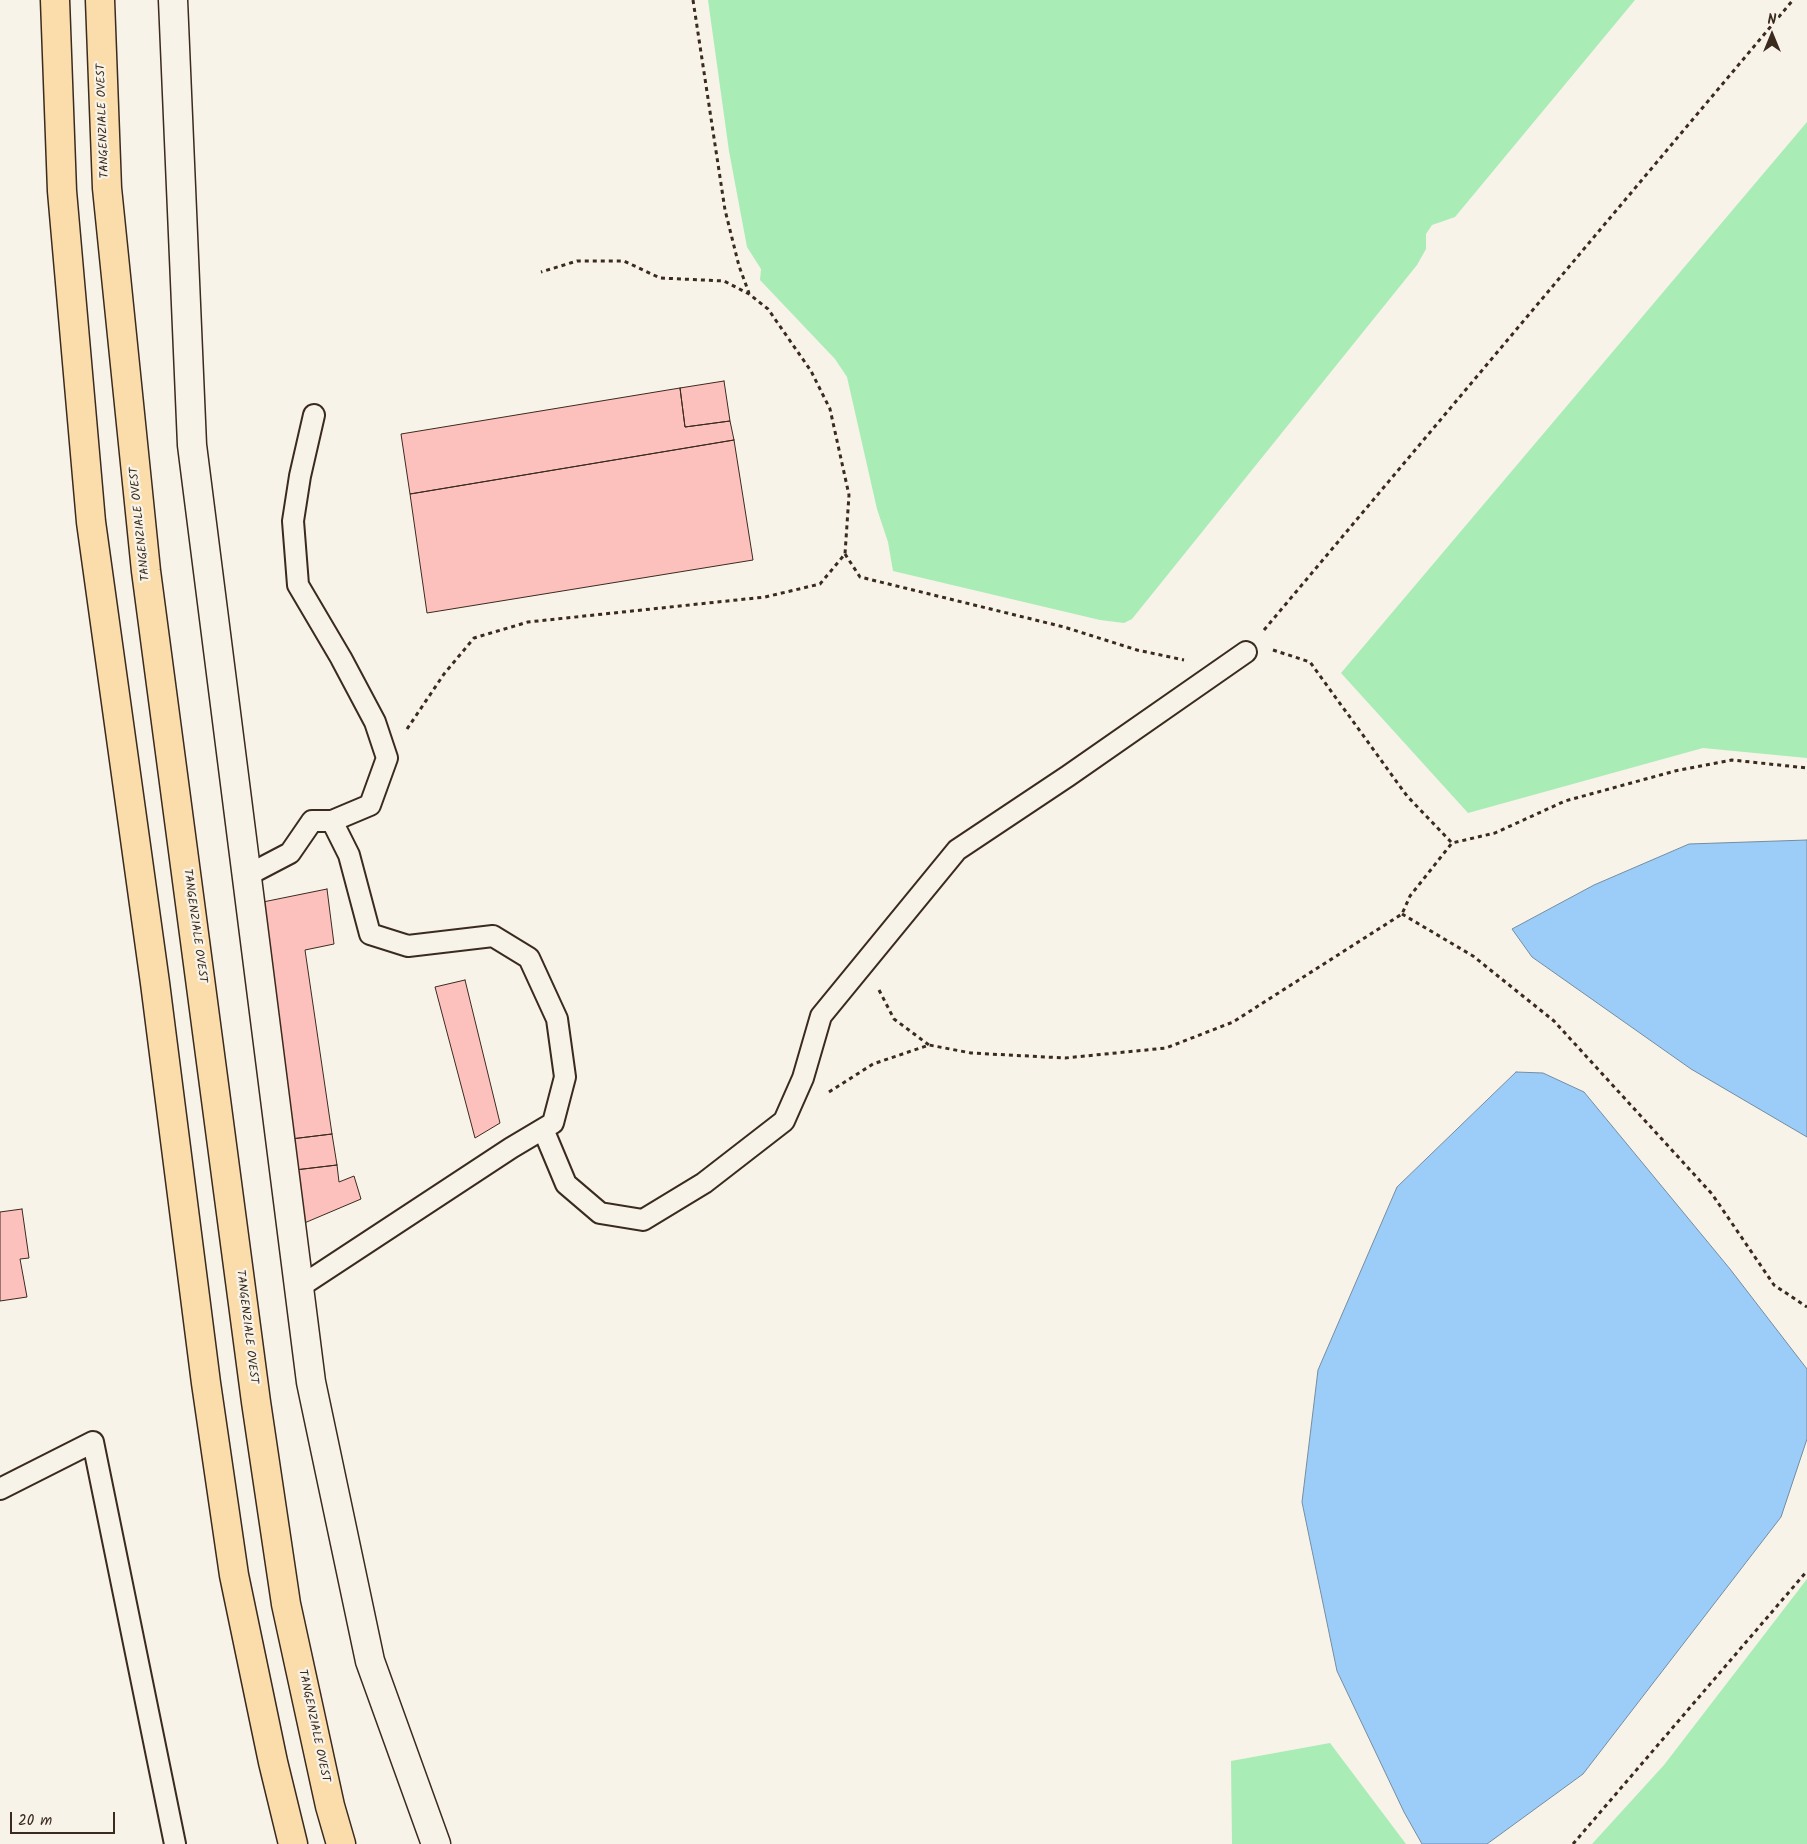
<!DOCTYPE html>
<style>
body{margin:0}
#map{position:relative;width:1807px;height:1844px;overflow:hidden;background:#f7f3e8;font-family:Kalam,sans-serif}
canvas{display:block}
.north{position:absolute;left:1747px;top:10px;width:50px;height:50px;-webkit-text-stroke:4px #f7f3e8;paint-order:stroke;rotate:0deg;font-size:14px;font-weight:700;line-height:20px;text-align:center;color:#3b2a1e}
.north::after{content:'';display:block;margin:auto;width:18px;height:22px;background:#3b2a1e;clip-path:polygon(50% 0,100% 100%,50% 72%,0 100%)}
.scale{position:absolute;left:10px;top:1812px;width:105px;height:22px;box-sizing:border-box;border:2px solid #3b2a1e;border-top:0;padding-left:6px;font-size:15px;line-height:18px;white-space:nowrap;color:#3b2a1e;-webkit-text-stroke:4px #f7f3e8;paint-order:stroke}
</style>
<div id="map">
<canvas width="1807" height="1844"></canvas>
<div class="north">N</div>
<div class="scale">20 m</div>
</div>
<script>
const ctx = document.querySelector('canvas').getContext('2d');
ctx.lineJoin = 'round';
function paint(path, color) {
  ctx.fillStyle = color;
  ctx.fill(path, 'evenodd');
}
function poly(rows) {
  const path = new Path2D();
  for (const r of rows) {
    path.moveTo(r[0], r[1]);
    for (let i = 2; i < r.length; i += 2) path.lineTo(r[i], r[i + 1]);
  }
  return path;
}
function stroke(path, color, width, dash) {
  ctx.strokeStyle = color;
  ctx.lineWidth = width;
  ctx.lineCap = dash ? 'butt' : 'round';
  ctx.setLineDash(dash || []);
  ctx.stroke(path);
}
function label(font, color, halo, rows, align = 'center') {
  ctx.font = font + ' Kalam,sans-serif';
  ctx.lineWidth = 4.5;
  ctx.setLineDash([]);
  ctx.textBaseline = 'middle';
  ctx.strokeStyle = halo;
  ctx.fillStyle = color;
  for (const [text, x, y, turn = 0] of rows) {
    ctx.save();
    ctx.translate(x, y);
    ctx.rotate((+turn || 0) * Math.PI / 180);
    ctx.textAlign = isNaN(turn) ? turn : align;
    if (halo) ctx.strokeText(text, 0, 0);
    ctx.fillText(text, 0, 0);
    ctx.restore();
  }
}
paint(poly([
 [708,0,1635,0,1455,217,1432,225,1426,234,1426,249,1417,265,1132,619,1124,623,1100,620,893,571,888,542,877,509,847,377,835,359,760,280,761,269,747,247,729,151],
 [1807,122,1807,758,1703,748,1468,813,1341,673],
 [1807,1579,1807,1844,1592,1844,1664,1765],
 [1330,1743,1406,1844,1232,1844,1231,1761]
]), '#a9ecb6');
const water = poly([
 [1807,840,1807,1137,1691,1069,1532,957,1512,929,1594,885,1689,844,1807,840],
 [1516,1072,1543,1073,1584,1092,1730,1269,1807,1369,1807,1439,1781,1517,1583,1774,1487,1844,1422,1844,1404,1812,1337,1671,1302,1502,1318,1370,1397,1187,1516,1072]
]);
paint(water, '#9bcdf8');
stroke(water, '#758ca1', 1);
const building = poly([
 [724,381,730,421,685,427,680,388,724,381],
 [680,388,685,427,730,421,734,440,410,494,401,434,680,388],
 [734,440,753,560,427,613,410,494,734,440],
 [327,889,334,944,305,950,332,1134,291,1139,258,903,327,889],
 [465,980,500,1123,475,1138,435,987,465,980],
 [332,1134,337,1165,295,1170,291,1139,332,1134],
 [337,1165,339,1182,354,1176,361,1199,302,1224,295,1170,337,1165],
 [22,1209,29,1258,20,1259,27,1297,0,1301,0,1212,22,1209]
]);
paint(building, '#fdc1bd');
stroke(building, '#3b2a1e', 1);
const lane = poly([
 [246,876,290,853,312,821,332,821,370,805,387,758,375,722,341,658,298,585,293,521,300,476,314,415],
 [543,1129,566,1184,600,1213,643,1220,704,1183,784,1121,803,1078,821,1016,957,850,1068,776,1246,652],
 [298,1288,511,1148,553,1123,565,1077,557,1019,529,958,493,936,408,946,370,934,349,855,332,821],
 [0,1489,93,1442,175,1844]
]);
const street = poly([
 [173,0,192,445,311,1382,370,1661,436,1844]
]);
const highway = poly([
 [55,0,62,191,91,522,155,983,206,1383,234,1575,273,1762,293,1844],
 [100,0,107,188,146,571,256,1402,286,1604,330,1806,341,1844]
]);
stroke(lane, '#3b2a1e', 24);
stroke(street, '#3b2a1e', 31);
stroke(highway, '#3b2a1e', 31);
stroke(poly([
 [693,0,725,210,739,266,749,293],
 [845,554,860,577,1064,627,1137,650,1184,660],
 [1264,630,1793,0],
 [1273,650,1310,662,1407,796,1452,843,1495,833,1565,801,1675,771,1732,760,1807,768],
 [407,729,444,674,474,638,528,622,765,597,820,584,845,554,849,495,830,409,811,371,768,309,749,294,724,281,660,278,624,261,577,261,541,272],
 [1402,914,1473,956,1554,1021,1712,1194,1774,1285,1807,1307],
 [879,990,894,1019,929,1045],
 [829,1092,873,1064,929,1045,971,1053,1065,1058,1166,1048,1233,1022,1402,914,1410,896,1452,843],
 [1573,1844,1807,1571]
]), '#3b2a1e', 3, [4, 4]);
stroke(lane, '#f7f3e8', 20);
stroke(street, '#f7f3e8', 28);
stroke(highway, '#fbddab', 28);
label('12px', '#3b2a1e', '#f7f3e8', [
 ["TANGENZIALE OVEST",104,121,-92],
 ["TANGENZIALE OVEST",141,524,-96],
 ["TANGENZIALE OVEST",194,926,82],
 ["TANGENZIALE OVEST",246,1327,83],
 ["TANGENZIALE OVEST",313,1726,78]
]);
</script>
